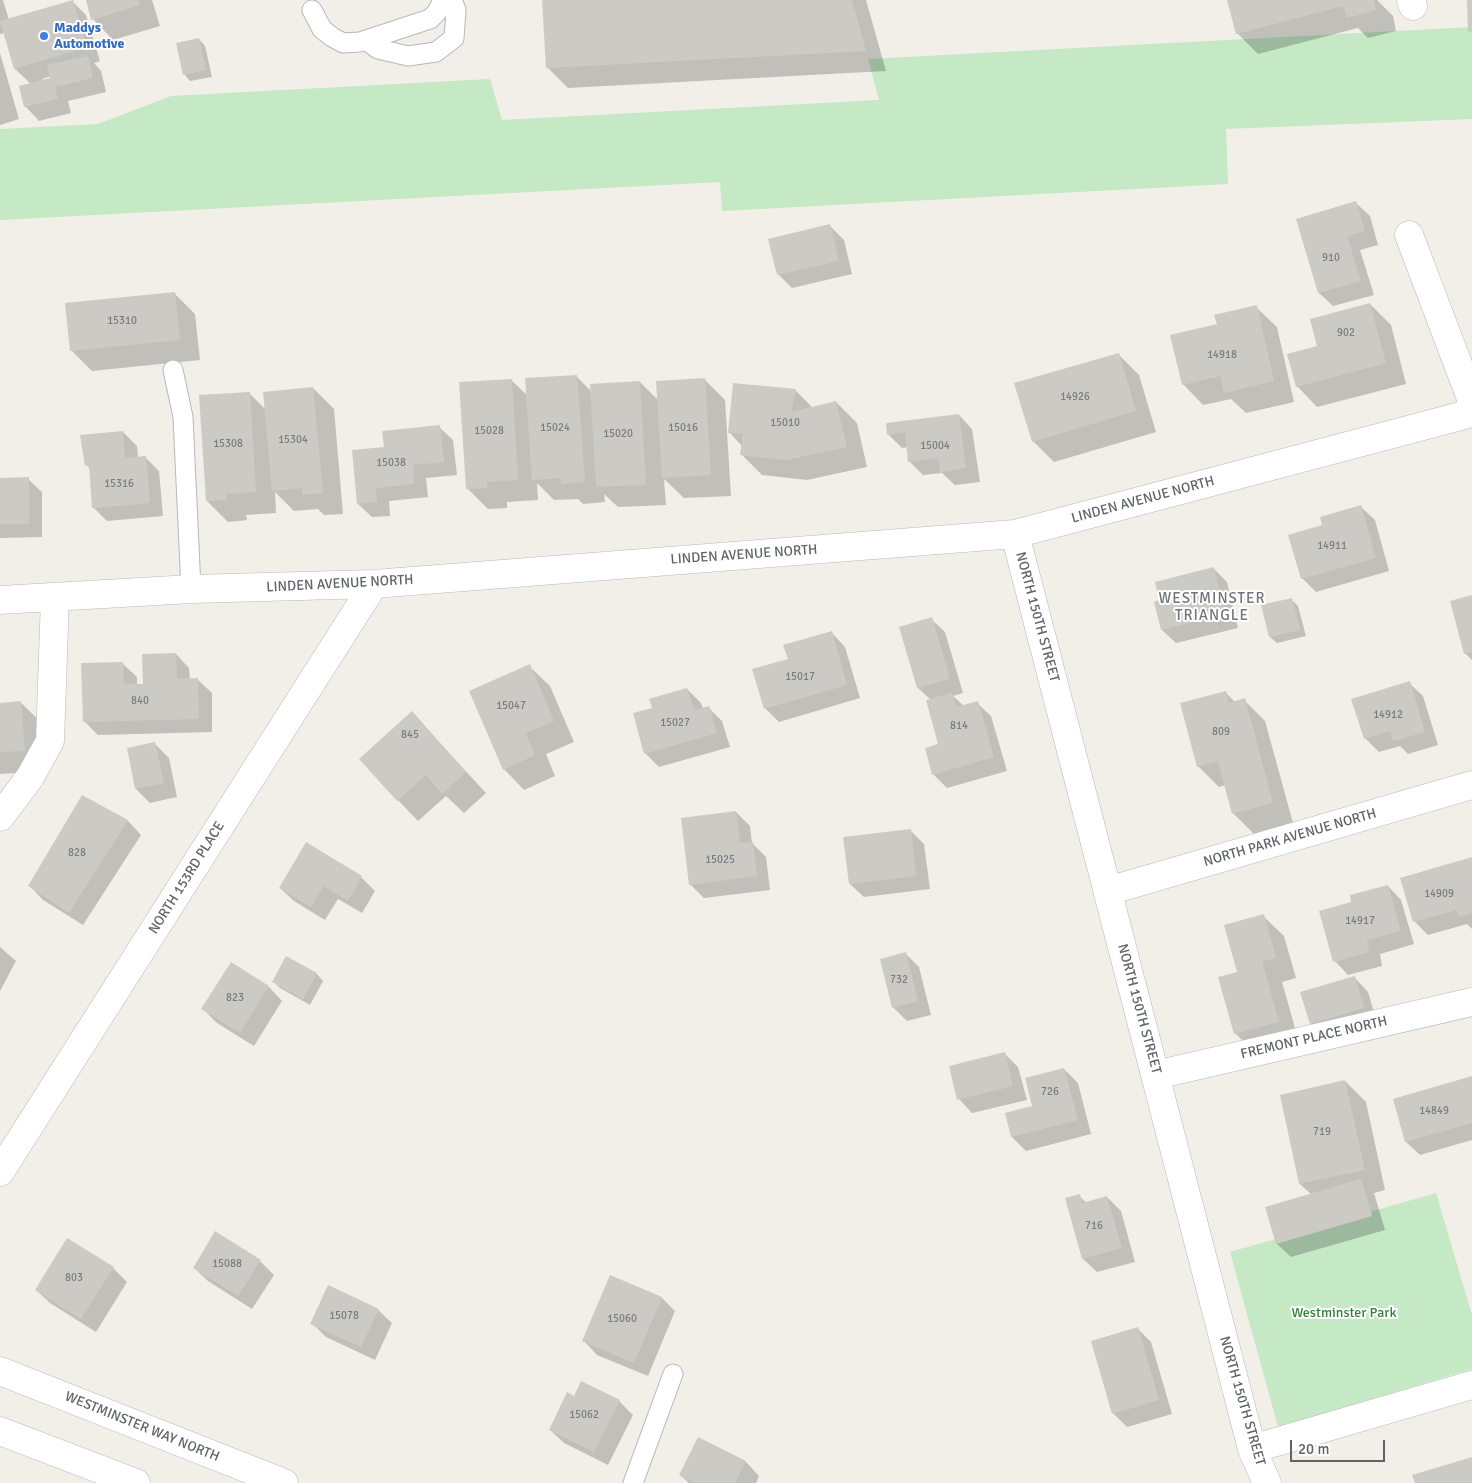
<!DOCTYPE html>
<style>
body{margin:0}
#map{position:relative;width:1472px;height:1483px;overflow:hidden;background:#f1efe8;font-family:Signika,sans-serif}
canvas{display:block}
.scale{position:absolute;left:1290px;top:1440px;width:95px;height:22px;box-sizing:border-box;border:2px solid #5f6368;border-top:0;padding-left:6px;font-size:15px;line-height:18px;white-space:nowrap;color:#5f6368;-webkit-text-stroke:4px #fff;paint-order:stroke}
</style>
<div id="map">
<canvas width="1472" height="1483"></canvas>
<div class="scale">20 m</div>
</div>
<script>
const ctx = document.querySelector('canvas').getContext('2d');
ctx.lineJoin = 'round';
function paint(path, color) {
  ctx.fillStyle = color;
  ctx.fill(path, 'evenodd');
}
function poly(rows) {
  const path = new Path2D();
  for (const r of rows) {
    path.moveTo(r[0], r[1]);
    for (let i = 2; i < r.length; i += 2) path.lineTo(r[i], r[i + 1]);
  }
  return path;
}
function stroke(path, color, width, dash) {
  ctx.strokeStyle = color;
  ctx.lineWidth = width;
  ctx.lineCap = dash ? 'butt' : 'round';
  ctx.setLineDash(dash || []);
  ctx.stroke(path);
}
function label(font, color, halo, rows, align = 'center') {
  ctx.font = font + ' Signika,sans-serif';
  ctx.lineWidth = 4;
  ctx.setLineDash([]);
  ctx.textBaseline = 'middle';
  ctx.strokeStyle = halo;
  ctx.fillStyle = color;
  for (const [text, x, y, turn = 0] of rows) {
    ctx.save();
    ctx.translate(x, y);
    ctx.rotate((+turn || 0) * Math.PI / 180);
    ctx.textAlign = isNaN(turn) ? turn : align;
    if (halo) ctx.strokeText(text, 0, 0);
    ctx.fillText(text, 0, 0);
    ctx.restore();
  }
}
paint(poly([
 [1472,27,1472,119,1226,129,1228,184,722,211,720,182,0,220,0,129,98,124,171,96,490,79,502,120,879,100,868,59],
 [1436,1193,1472,1315,1472,1369,1278,1427,1230,1252]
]), '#c5e8c5');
paint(poly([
 [0,0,3,0,9,20,72,1,86,15,100,61,94,63,101,71,106,92,68,101,71,113,39,121,26,107,20,87,31,84,15,69,4,33,0,34],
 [51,76,52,78,43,81,42,79],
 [87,0,152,0,160,26,113,40,93,19],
 [544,0,866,0,886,71,568,88,547,67],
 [1229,0,1377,0,1393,16,1396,31,1368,38,1358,28,1258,54,1237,33],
 [199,39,205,46,212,77,190,81,184,74],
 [0,53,19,119,0,125],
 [1356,203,1370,216,1378,245,1360,250,1374,295,1333,306,1319,293],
 [830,226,844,240,852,274,792,288,778,274],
 [174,293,195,314,200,360,92,371,71,350],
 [1370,304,1391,325,1406,384,1317,407,1297,386,1319,347],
 [1256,307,1277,327,1294,402,1246,413,1231,399,1203,405,1183,384,1218,325],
 [1118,354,1139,375,1156,432,1054,462,1033,441],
 [576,376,592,392,640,382,659,401,704,379,725,400,731,496,684,498,664,479,666,505,618,507,604,494,605,502,583,504,578,499,554,500,537,483,538,500,507,502,507,508,488,509,467,488,511,380,528,396],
 [313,388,334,409,343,514,324,515,318,509,294,511,275,492,276,513,246,515,247,520,228,522,207,501,249,393,266,410],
 [795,390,813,408,836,402,857,423,867,467,807,480,762,475,741,454,742,446,729,432],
 [959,415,972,429,980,482,955,485,942,473,923,475,909,461,908,447,902,448,888,434],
 [439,427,453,440,457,475,426,478,428,497,389,501,390,516,372,517,358,504,385,448],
 [123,432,137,446,138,458,145,457,159,471,163,516,107,521,94,508,90,469,87,465],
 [0,479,28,479,42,492,42,537,0,538],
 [1361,507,1375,520,1389,571,1316,592,1302,578,1324,526],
 [1214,569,1227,582,1238,628,1176,643,1162,630,1161,601],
 [1472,596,1472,660,1465,653],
 [1291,599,1298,606,1306,636,1277,643,1270,637],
 [931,619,945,632,963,693,953,696,964,706,977,703,991,716,1007,771,947,788,933,774,940,745,931,700,918,688,901,628],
 [832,633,845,647,860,698,779,722,765,708,789,660],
 [176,654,189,668,190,680,198,680,212,693,212,732,98,735,84,721,123,664,137,677,137,685,144,685],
 [529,666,550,686,574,742,546,754,555,776,524,790,504,769],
 [1409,683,1423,696,1438,745,1408,754,1400,746,1379,752,1365,738],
 [687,689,701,703,703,709,708,707,722,721,730,747,659,767,645,753,653,709],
 [1225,692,1235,702,1244,700,1265,721,1293,823,1254,834,1234,814,1226,785,1219,787,1198,766],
 [21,703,42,723,45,771,0,774,0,704],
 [412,713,486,793,464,813,446,796,418,821,398,800],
 [155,744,169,758,177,797,150,803,136,789],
 [83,796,128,821,141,835,83,925,43,900,30,886],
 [736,812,750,826,752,843,766,857,770,890,704,898,690,884],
 [910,830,924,844,930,889,864,897,850,884],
 [307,844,361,877,375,891,362,913,338,899,325,920,294,901,280,888],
 [1472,859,1472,929,1467,924,1428,935,1414,921],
 [1388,886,1401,900,1414,944,1380,954,1382,966,1348,975,1335,961],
 [1263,916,1284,936,1296,978,1282,982,1299,1042,1256,1054,1235,1033,1239,972],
 [0,947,16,961,0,991],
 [905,953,919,967,931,1015,907,1021,893,1007],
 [286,958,317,974,323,981,310,1005,280,988,274,982],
 [231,963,269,987,282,1001,254,1046,217,1023,203,1009],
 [1355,978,1368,992,1377,1022,1325,1038,1311,1024],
 [1004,1053,1018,1067,1027,1100,972,1113,959,1099],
 [1064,1069,1078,1083,1091,1134,1026,1151,1012,1137],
 [1472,1077,1472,1140,1420,1155,1406,1142,1394,1100],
 [1345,1081,1366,1102,1385,1190,1374,1193,1385,1230,1291,1257,1277,1244,1311,1194,1300,1184,1281,1096],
 [1079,1196,1087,1203,1107,1197,1121,1211,1135,1262,1097,1272,1083,1259],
 [260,1261,274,1275,252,1309,208,1281,194,1268],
 [113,1268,127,1282,96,1332,50,1303,36,1290],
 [662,1298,675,1311,648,1376,597,1355,584,1341],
 [378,1310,392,1323,375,1360,326,1337,312,1323],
 [1138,1329,1151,1342,1172,1414,1127,1427,1113,1413],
 [574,1397,619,1401,633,1415,608,1465,564,1443,550,1430],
 [699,1438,746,1462,759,1476,756,1483,689,1483,680,1475]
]), '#0003');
paint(poly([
 [73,0,87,47,14,69,0,21],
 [86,0,138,0,140,5,91,20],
 [542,0,852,0,866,51,546,68],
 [1227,0,1374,0,1376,10,1347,18,1343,6,1236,34],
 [1467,0,1472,0,1472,32,1468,32],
 [199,38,206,70,183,75,176,43],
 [88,56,93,78,55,87,58,99,24,107,19,86,50,78,47,65],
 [1356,201,1365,231,1347,236,1361,281,1318,293,1296,219],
 [830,224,839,261,777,275,768,239],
 [175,292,180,340,70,351,65,303],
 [1370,303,1386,363,1296,387,1287,354,1317,346,1310,319],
 [1257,305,1274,381,1224,393,1220,376,1182,385,1170,335,1217,324,1214,315],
 [1119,353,1136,411,1032,442,1014,383],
 [577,375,585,482,561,484,561,478,532,480,525,378],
 [705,378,711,475,662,478,656,381],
 [512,379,518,480,487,482,487,488,466,489,459,382],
 [640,381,646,485,596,487,590,384],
 [733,383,796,389,791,412,836,401,847,447,786,460,740,455,743,434,728,433],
 [313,387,323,493,302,495,302,488,272,491,263,392],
 [250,392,256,492,226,494,227,500,206,501,199,395],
 [959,414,966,468,940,472,938,458,908,462,905,432,887,435,886,423],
 [440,425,444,462,413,465,414,484,376,488,377,502,357,504,352,450,384,447,382,431],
 [123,431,125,458,146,456,150,503,92,508,89,465,85,466,80,435],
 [29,477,29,524,0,524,0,478],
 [1361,505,1376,558,1301,579,1288,535,1322,525,1320,517],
 [1214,567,1225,614,1161,630,1154,602,1159,600,1155,582],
 [1472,595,1472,652,1464,654,1450,601],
 [1292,598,1300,630,1269,637,1261,605],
 [932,617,950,679,917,688,899,627],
 [832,631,847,685,764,709,752,669,788,659,783,645],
 [176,653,177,679,198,678,199,719,83,722,81,663,123,662,124,684,143,684,142,654],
 [530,664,554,721,526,733,535,755,503,770,469,691],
 [1410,681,1425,732,1393,741,1390,731,1364,739,1351,699],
 [687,688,694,710,709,706,717,733,644,754,633,713,652,708,649,699],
 [1226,691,1229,703,1245,698,1273,803,1232,814,1218,761,1197,767,1180,703],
 [952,693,956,707,978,701,994,757,932,775,925,748,938,744,926,700],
 [21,701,25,751,0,752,0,703],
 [412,711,466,772,442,794,426,775,397,801,359,759],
 [155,742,164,783,135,789,127,748],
 [82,795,128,820,69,913,28,886],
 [736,811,740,843,753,842,757,876,689,885,681,818],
 [911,829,916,876,849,884,843,837],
 [306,842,362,876,348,901,324,886,311,907,279,888],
 [1472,857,1472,913,1459,917,1457,910,1413,922,1400,878],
 [1388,885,1401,931,1367,940,1369,952,1333,962,1319,911,1351,902,1350,895],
 [1264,914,1276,958,1262,961,1279,1022,1234,1034,1218,977,1237,972,1224,925],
 [906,952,918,1001,892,1008,880,959],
 [286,956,317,973,303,999,272,982],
 [231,962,269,986,240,1033,201,1009],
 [1355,976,1364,1008,1310,1024,1300,992],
 [1005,1052,1013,1086,957,1100,949,1066],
 [1064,1068,1078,1120,1011,1137,1005,1113,1032,1106,1025,1078],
 [1472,1076,1472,1123,1405,1142,1393,1099],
 [1345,1080,1365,1170,1299,1184,1280,1095],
 [1361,1179,1372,1216,1276,1244,1265,1207],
 [1080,1194,1082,1203,1107,1196,1122,1248,1082,1259,1065,1198],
 [215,1231,261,1260,238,1296,193,1268],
 [67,1238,114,1267,81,1319,35,1290],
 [610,1275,662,1297,634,1363,582,1341],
 [328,1285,379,1309,361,1347,310,1324],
 [1138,1327,1159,1400,1112,1414,1091,1341],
 [581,1381,620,1400,594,1452,549,1430,567,1392,574,1396],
 [698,1437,746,1461,735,1483,695,1483,679,1475],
 [1472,1457,1472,1483,1415,1483,1412,1475]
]), '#cccac5');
const lane = poly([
 [312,10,322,29,332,37,343,43,360,42,430,19,437,12,443,0],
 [366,40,378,49,408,56,436,52,454,38,456,10,452,0],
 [173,370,183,417,191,589],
 [633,1483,673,1374]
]);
const street = poly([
 [1411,0,1413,6],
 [1409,235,1472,401],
 [1015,534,1252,1449,1267,1483],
 [0,600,191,589,374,584,1015,534,1472,413],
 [0,817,30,777,50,741,55,598],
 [1108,891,1472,785],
 [1156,1075,1472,1002],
 [0,1172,374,584],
 [1252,1449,1472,1385]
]);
const secondary = poly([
 [0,1371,284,1483],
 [0,1431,136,1483]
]);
stroke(lane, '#b5b8bc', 21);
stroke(street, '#b5b8bc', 29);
stroke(secondary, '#b6babf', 29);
stroke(lane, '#fff', 19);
stroke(street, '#fff', 28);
stroke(secondary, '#fff', 28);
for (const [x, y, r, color] of [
 [44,36,5,"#3f7fe0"]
]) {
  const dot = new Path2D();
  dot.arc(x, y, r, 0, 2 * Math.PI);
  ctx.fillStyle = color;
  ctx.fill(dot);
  stroke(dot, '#fff', 2);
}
label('11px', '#7a7d7f', null, [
 ["910",1331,258],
 ["15310",122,321],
 ["902",1346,333],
 ["14918",1222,355],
 ["14926",1075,397],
 ["15010",785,423],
 ["15024",555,428],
 ["15016",683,428],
 ["15028",489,431],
 ["15020",618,434],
 ["15304",293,440],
 ["15308",228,444],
 ["15004",935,446],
 ["15038",391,463],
 ["15316",119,484],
 ["14911",1332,546],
 ["15017",800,677],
 ["840",140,701],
 ["15047",511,706],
 ["14912",1388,715],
 ["15027",675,723],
 ["814",959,726],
 ["809",1221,732],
 ["845",410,735],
 ["828",77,853],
 ["15025",720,860],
 ["14909",1439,894],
 ["14917",1360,921],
 ["732",899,980],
 ["823",235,998],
 ["726",1050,1092],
 ["14849",1434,1111],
 ["719",1322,1132],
 ["716",1094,1226],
 ["15088",227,1264],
 ["803",74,1278],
 ["15078",344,1316],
 ["15060",622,1319],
 ["15062",584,1415]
]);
label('bold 14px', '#366cbe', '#fff', [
 ["Maddys",54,28],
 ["Automotive",54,44]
], 'left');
label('14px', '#5f6368', '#fff', [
 ["LINDEN AVENUE NORTH",1143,500,-15],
 ["LINDEN AVENUE NORTH",744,555,-4],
 ["LINDEN AVENUE NORTH",340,584,-3],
 ["NORTH 150TH STREET",1037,617,75],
 ["NORTH PARK AVENUE NORTH",1290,838,-16],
 ["NORTH 153RD PLACE",187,878,-58],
 ["NORTH 150TH STREET",1139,1009,75],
 ["FREMONT PLACE NORTH",1314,1038,-13],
 ["NORTH 150TH STREET",1242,1401,74],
 ["WESTMINSTER WAY NORTH",142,1427,22]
]);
label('14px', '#348238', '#fff', [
 ["Westminster Park",1344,1313]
]);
ctx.letterSpacing = '1px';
label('15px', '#70757a', '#fff', [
 ["WESTMINSTER",1212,599],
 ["TRIANGLE",1212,616]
]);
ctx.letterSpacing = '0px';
</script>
